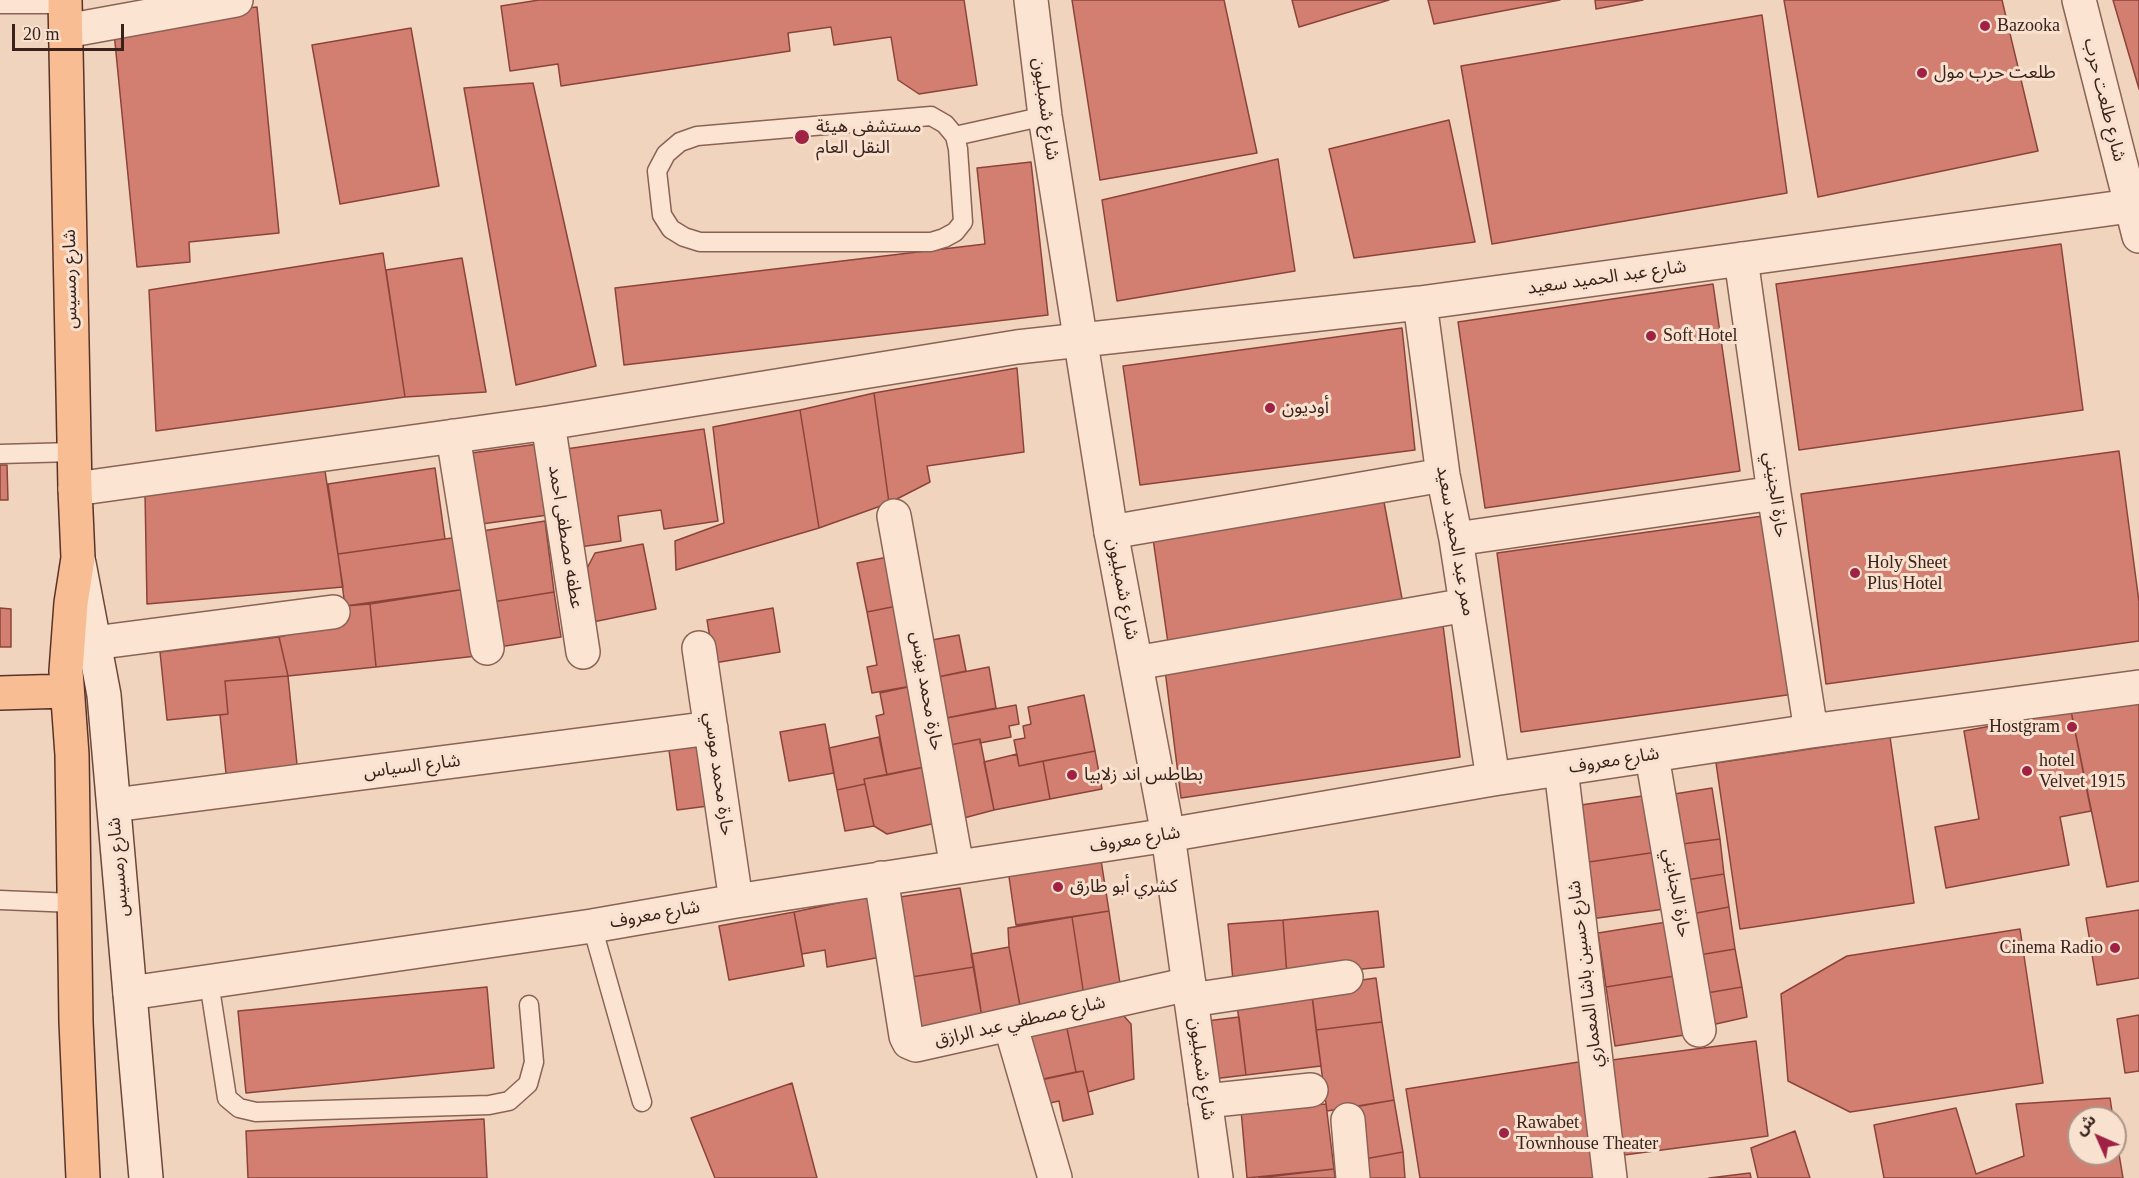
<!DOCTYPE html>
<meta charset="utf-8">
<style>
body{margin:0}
#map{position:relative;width:2139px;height:1178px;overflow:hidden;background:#f1d4be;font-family:"Times New Roman","Noto Sans Arabic",serif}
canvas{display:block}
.north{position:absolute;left:2067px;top:1106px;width:60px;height:60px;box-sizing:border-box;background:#f8e1cf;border:2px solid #ac9587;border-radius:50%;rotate:315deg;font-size:16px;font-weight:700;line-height:24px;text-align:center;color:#39221b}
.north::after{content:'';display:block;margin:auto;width:21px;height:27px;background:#9f2144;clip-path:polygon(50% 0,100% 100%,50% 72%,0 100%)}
.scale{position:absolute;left:12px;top:24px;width:112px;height:27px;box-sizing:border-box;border:3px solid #39221b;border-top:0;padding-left:8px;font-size:18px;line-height:21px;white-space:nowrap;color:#39221b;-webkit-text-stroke:4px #f8e1cf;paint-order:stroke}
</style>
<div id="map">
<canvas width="2139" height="1178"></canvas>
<div class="north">ش</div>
<div class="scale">20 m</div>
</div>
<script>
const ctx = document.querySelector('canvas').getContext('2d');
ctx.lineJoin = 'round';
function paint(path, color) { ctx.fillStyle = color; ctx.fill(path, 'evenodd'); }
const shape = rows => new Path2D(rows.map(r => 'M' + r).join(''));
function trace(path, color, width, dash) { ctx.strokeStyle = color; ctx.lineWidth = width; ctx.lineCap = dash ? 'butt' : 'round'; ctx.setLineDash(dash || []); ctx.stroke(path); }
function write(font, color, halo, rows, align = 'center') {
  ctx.font = font + ' "Times New Roman","Noto Sans Arabic",serif'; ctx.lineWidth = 6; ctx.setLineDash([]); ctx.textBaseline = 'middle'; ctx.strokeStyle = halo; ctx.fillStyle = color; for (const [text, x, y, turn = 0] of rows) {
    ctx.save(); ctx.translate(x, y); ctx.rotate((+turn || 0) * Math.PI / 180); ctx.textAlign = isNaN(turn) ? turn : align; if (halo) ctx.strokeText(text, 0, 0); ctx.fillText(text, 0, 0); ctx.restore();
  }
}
const building = shape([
 [539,0,964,0,977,85,919,94,898,80,891,37,834,45,831,27,788,33,790,51,561,86,558,64,510,71,501,6,539,0],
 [1072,0,1224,0,1257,153,1100,180,1072,0],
 [1292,0,1389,0,1299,27,1292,0],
 [1428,0,1560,0,1434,24,1428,0],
 [1595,0,1643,0,1596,9,1595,0],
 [1784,0,2002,0,2038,151,1818,197,1784,0],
 [2113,0,2139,0,2139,89,2113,0],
 [257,7,279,233,189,242,190,262,137,267,113,22,257,7],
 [1762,15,1787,193,1492,244,1461,66,1762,15],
 [411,28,439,186,340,204,312,45,411,28],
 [533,83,596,366,516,385,464,88,533,83],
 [1449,120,1475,242,1354,258,1329,149,1449,120],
 [1278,159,1295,271,1117,301,1102,200,1278,159],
 [1031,162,1048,315,624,365,615,288,985,244,977,168,1031,162],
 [2061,244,2083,410,1799,450,1776,284,2061,244],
 [383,253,405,397,156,431,149,290,383,253],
 [462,258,486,392,405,397,386,270,462,258],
 [1713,284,1740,471,1485,508,1458,322,1713,284],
 [1402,328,1415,450,1140,485,1123,366,1402,328],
 [1017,368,1024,452,927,466,930,482,889,503,874,393,1017,368],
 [874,393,889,503,819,528,800,410,874,393],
 [800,410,819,528,676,570,675,541,724,523,713,427,800,410],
 [704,429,718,521,664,529,661,510,618,516,621,541,573,548,559,450,704,429],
 [538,444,548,515,474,525,464,454,538,444],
 [2119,451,2139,602,2139,641,1826,684,1801,494,2119,451],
 [0,465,7,465,8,500,0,500,0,465],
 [435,468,445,539,338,554,328,484,435,468],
 [325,471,343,587,147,604,145,493,325,471],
 [1384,502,1403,604,1168,643,1152,532,1384,502],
 [1770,515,1794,694,1521,732,1497,553,1770,515],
 [545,521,554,592,486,603,476,532,545,521],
 [459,537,466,589,345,606,338,554,459,537],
 [643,544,656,609,593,622,583,576,595,553,643,544],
 [893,556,902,605,867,612,857,563,893,556],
 [466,589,477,656,376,667,370,604,466,589],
 [554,592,561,637,493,648,486,603,554,592],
 [370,604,376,667,288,676,279,637,347,620,345,606,370,604],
 [902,605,917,685,872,693,867,667,877,665,867,612,902,605],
 [0,608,11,609,11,647,0,647,0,608],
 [773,608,780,652,714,663,707,620,773,608],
 [1443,625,1460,757,1181,798,1165,670,1443,625],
 [959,635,966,671,928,679,921,642,959,635],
 [279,637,288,676,225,681,228,714,167,720,160,652,279,637],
 [989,667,996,708,936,720,928,679,989,667],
 [288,676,298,774,227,783,220,715,228,714,225,681,288,676],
 [917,685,934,765,887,775,876,716,884,714,880,693,917,685],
 [1084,695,1095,751,1019,766,1014,740,1025,738,1023,726,1031,724,1028,707,1084,695],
 [2139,697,2139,881,2107,887,2071,711,2139,697],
 [1016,705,1019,724,1009,726,1011,737,980,743,980,739,940,747,936,720,1016,705],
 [2071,711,2091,811,2060,817,2069,865,1946,888,1935,827,1979,819,1964,731,2071,711],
 [825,724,834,773,789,781,780,732,825,724],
 [879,737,887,775,864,779,865,784,837,790,829,748,879,737],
 [1890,737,1914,903,1740,929,1716,763,1890,737],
 [980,739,994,810,960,819,940,747,980,739],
 [708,744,716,805,677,810,669,750,708,744],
 [1095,751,1102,789,1050,799,1043,761,1095,751],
 [1017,754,1019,766,1043,761,1050,799,994,810,984,762,1017,754],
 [934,765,945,821,887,834,874,826,864,779,934,765],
 [865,784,874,826,845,831,837,790,865,784],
 [1712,788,1720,839,1675,845,1668,795,1712,788],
 [1649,795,1657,852,1582,863,1574,806,1649,795],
 [1720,839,1724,874,1680,881,1675,845,1720,839],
 [1657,852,1665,909,1590,919,1582,863,1657,852],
 [1101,860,1109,911,1016,925,1007,863,1101,860],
 [1724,874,1729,907,1686,915,1680,881,1724,874],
 [960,888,974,967,905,978,893,898,960,888],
 [871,896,881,957,827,967,825,950,802,954,794,912,871,896],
 [1729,907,1735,949,1693,956,1686,915,1729,907],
 [2139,910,2139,978,2097,985,2086,918,2139,910],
 [1109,911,1121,990,1084,996,1072,917,1109,911],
 [1378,911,1384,967,1287,976,1283,920,1378,911],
 [794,912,804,966,729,980,719,926,794,912],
 [1072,917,1084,996,1020,1006,1009,947,1008,928,1072,917],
 [1283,920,1287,976,1233,981,1228,924,1283,920],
 [1673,921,1681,975,1606,987,1598,933,1673,921],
 [2020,929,2043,1083,1850,1112,1788,1081,1781,994,1847,956,2020,929],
 [1009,947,1022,1016,983,1023,971,954,1009,947],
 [1735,949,1742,987,1701,994,1693,956,1735,949],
 [974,967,983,1023,918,1036,905,978,974,967],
 [1681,975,1691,1034,1615,1046,1606,987,1681,975],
 [1376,978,1382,1022,1316,1030,1311,987,1376,978],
 [487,987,494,1068,246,1093,238,1011,487,987],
 [1311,987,1321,1066,1246,1075,1236,997,1311,987],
 [1742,987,1747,1017,1707,1026,1701,994,1742,987],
 [1115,1006,1131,1024,1134,1079,1088,1092,1083,1071,1076,1072,1065,1019,1115,1006],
 [2139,1015,2139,1071,2125,1073,2117,1019,2139,1015],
 [1239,1017,1246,1075,1204,1080,1198,1022,1239,1017],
 [1065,1019,1076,1072,1029,1082,1018,1029,1065,1019],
 [1382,1022,1394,1100,1327,1111,1316,1030,1382,1022],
 [1756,1041,1768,1136,1624,1155,1612,1060,1756,1041],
 [1585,1061,1603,1178,1420,1178,1406,1089,1585,1061],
 [1083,1071,1093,1114,1063,1121,1059,1101,1041,1105,1036,1081,1083,1071],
 [792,1083,817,1178,715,1178,691,1118,792,1083],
 [2110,1098,2113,1118,2079,1118,2079,1154,2115,1154,2115,1130,2123,1178,1884,1178,1874,1125,1956,1108,1976,1174,2024,1156,2016,1104,2110,1098],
 [1394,1100,1403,1152,1359,1160,1349,1108,1394,1100],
 [1326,1104,1334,1169,1247,1178,1241,1110,1326,1104],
 [484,1119,487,1178,248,1178,246,1131,484,1119],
 [1795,1131,1810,1178,1758,1178,1751,1148,1795,1131],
 [1403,1152,1405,1178,1360,1178,1359,1160,1403,1152],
 [1334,1169,1335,1178,1259,1178,1334,1169],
 [1750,1173,1751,1178,1709,1178,1750,1173]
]);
paint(building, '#d27f71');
trace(building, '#8c443a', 1.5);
const service = shape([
 [0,4,65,4],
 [931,116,945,124,955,136,958,149,963,222,955,232,944,238,931,242,700,242,684,237,671,229,662,215,657,171,666,154,680,142,697,136,931,116],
 [955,136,1045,116],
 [0,454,74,452],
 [0,900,74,903],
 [592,926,642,1102],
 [209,982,227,1098,239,1108,256,1112,489,1105,509,1101,528,1084,534,1062,529,1005]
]);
const minor = shape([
 [1741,259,1774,493,1811,731],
 [1420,303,1443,475,1456,539,1493,779],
 [548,423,583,652],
 [453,436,487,648],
 [75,489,548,423,1017,347,1420,303,2130,206],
 [894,516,957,867],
 [1111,532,1443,475],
 [1456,539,1774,493],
 [94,643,333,612],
 [699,648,736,901],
 [1136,663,1466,605],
 [1652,756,1699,1030],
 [1561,769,1610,1178],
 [114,805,711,728],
 [881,878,906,1036,909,1042,916,1045,1189,984],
 [130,993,592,926,736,901,1168,835,1493,779,1811,731,2139,687],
 [1191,1000,1346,977],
 [1010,1024,1055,1178],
 [1205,1101,1311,1090],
 [1348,1120,1353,1178]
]);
const tertiary = shape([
 [1031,0,1045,116,1111,532,1168,835,1216,1178],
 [2079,0,2139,236],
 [66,31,236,0]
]);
const secondary = shape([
 [79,563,104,695,146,1178]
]);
const primary = shape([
 [65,0,75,489,78,558,71,603,66,671,72,755,76,1022,83,1178],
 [0,693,67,691]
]);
trace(service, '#8b6356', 21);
trace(minor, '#8b6356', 36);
trace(tertiary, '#8b6356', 36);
trace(secondary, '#6d4539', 36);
trace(primary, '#58332a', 36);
trace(service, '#fbe4d2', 18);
trace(minor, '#fbe4d2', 33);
trace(tertiary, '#fbe4d2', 33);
trace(secondary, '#fbe4d2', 33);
trace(primary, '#f8bd93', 33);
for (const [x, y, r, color] of [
 [1985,26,6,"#9f2144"],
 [1922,73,6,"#9f2144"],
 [802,137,8,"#9f2144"],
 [1651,336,6,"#9f2144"],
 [1270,408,6,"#9f2144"],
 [1855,573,6,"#9f2144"],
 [2072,727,6,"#9f2144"],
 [2027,771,6,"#9f2144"],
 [1072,775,6,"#9f2144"],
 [1058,887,6,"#9f2144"],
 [2115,948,6,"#9f2144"],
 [1504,1133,6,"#9f2144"]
]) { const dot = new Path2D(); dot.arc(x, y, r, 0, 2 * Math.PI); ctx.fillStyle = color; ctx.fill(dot); trace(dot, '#f8e1cf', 2); }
write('18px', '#39221b', '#f8e1cf', [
 ["Bazooka",1997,26],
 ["طلعت حرب مول",1934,73],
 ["مستشفى هيئة",816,127],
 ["النقل العام",816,148],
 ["Soft Hotel",1663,336],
 ["أوديون",1282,408],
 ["Holy Sheet",1867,563],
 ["Plus Hotel",1867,584],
 ["Hostgram",2060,727,"right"],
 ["hotel",2039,761],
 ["Velvet 1915",2039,782],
 ["بطاطس اند زلابيا",1084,775],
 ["كشري أبو طارق",1070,887],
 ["Cinema Radio",2103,948,"right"],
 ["Rawabet",1516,1123],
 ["Townhouse Theater",1516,1144]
], 'left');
write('18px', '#39221b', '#f8e1cf', [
 ["شارع طلعت حرب",2104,100,76],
 ["شارع شمبليون",1045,109,82],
 ["شارع عبد الحميد سعيد",1607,278,-8],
 ["شارع رمسيس",71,279,-91],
 ["حارة الجنيني",1775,495,82],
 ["عطفه مصطفى احمد",565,537,81],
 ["ممر عبد الحميد سعيد",1455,541,80],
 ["شارع شمبليون",1122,589,79],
 ["حارة محمد يونس",926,691,80],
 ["شارع معروف",1614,761,-9],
 ["شارع السياس",412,767,-7],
 ["حارة محمد موسي",718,774,82],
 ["شارع معروف",1135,840,-9],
 ["شارع رمسيس",119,867,-95],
 ["حارة الجنايني",1676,893,80],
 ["شارع معروف",655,915,-10],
 ["شارع حسين باشا المعماري",1586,974,-97],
 ["شارع مصطفي عبد الرازق",1020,1022,-13],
 ["شارع شمبليون",1201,1069,82]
]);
</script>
